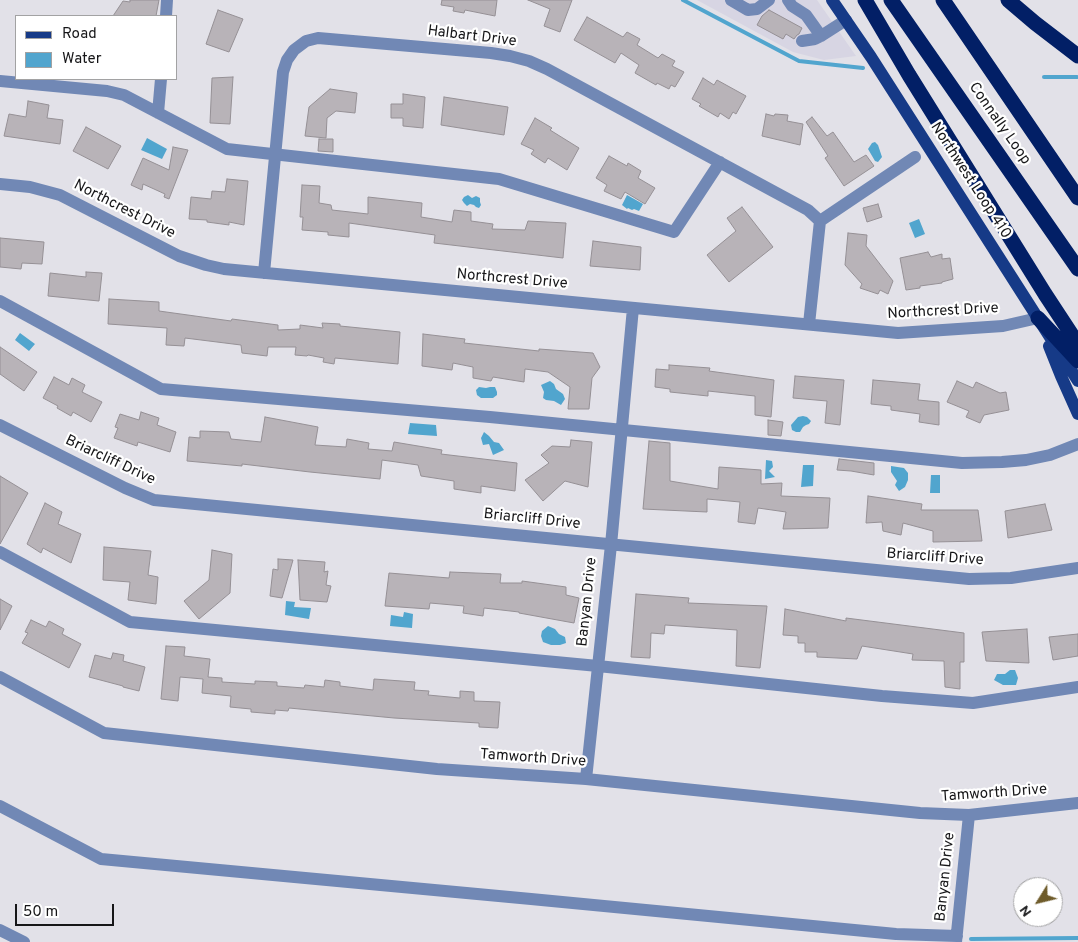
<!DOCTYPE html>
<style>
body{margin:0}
#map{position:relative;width:1078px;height:942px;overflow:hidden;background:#e2e1e8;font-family:Overpass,sans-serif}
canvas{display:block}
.legend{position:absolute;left:15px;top:15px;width:162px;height:65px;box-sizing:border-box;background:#fff;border:1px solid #a2a2a3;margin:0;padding:6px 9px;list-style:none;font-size:15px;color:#161618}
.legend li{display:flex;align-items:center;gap:10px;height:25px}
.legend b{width:25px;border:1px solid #a2a2a3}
.north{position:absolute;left:1013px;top:877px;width:50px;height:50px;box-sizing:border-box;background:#fff;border:1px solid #a2a2a3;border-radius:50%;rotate:234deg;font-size:14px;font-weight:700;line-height:20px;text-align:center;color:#161618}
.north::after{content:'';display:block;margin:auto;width:18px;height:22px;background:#6f5c2b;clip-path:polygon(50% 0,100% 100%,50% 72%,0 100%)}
.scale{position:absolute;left:15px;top:904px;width:99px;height:22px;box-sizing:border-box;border:2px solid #161618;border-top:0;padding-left:6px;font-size:15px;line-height:18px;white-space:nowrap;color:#161618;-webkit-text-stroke:4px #fff;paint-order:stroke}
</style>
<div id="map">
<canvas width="1078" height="942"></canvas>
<ul class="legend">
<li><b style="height:6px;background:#163a87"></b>Road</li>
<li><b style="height:14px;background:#51a5ce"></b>Water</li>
</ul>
<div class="north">N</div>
<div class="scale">50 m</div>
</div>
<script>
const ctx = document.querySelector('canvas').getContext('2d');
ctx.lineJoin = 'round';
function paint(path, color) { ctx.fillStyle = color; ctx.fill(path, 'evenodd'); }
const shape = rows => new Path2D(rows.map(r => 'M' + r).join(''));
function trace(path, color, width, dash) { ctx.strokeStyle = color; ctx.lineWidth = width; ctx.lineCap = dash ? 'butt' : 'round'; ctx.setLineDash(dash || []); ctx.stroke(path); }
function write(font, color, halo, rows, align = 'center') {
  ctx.font = font + ' Overpass,sans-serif'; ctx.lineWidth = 4.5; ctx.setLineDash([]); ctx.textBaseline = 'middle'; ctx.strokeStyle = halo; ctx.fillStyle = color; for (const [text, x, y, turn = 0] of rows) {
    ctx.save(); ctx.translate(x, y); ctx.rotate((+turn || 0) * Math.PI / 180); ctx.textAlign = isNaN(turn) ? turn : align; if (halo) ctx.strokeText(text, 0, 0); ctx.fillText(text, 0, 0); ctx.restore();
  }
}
paint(shape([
 [697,0,817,0,856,56,824,60,793,52]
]), '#d7d5e3');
paint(shape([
 [147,138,167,149,162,159,141,150],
 [875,142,878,145,882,157,878,162,875,161,868,149,872,143],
 [468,195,472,198,476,196,480,198,480,202,481,205,479,208,476,207,474,205,470,204,467,206,464,203,462,200,464,197],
 [627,195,643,204,639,211,634,209,632,210,628,208,627,209,622,205],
 [919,219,925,234,915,238,909,223],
 [20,333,35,344,29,351,15,340],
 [550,381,554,384,556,389,563,394,565,399,561,405,554,401,546,400,543,398,544,392,541,385],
 [479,387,486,388,490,387,495,387,497,392,497,395,493,398,481,398,477,395,476,390],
 [803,416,807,417,811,421,809,424,806,425,803,427,800,432,796,432,792,430,791,425,798,417],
 [410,423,436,425,437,436,408,434],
 [484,432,489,436,494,442,499,443,504,450,493,455,489,444,483,445,481,438],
 [766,460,772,461,773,467,769,471,775,477,765,479],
 [803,465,814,465,813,486,801,487],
 [891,466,904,468,908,473,908,480,905,487,899,491,895,485,897,481,891,472],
 [931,475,940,475,940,493,930,493],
 [286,601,295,602,294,607,311,608,309,619,285,615],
 [404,612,413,614,412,628,390,626,391,615,403,617],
 [548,626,555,629,559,634,565,637,566,643,560,645,551,645,543,642,541,636,542,631],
 [1010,670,1015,670,1018,678,1016,685,1003,685,994,680,997,674,1005,674]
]), '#51a5ce');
trace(shape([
 [683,0,799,61,863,68],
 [1044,77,1077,77],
 [971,939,1078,938]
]), '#51a5ce', 4);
const building = shape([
 [130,0,159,0,156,16,113,16,123,1,130,2,130,0],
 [442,0,497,0,495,16,465,10,464,13,453,11,454,7,441,5,442,0],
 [528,0,572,0,560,32,544,26,550,9,528,0],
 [218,10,243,19,229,52,206,44,218,10],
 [769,10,802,28,799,34,797,35,794,39,786,34,783,39,757,25,762,16,769,10],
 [587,17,623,37,627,32,640,39,637,45,658,58,662,54,675,61,672,66,684,72,675,87,671,85,669,89,657,83,656,85,635,73,639,65,621,53,615,63,574,40,587,17],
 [233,77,230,124,210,123,212,78,233,77],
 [703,78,714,85,717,80,746,96,736,114,733,112,729,119,720,113,718,117,699,106,701,104,692,99,703,78],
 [330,89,357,93,355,113,336,111,327,118,326,138,305,136,309,107,330,89],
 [403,94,425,97,423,128,403,126,403,118,391,118,391,104,403,104,403,94],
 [444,97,508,107,504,135,441,125,444,97],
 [28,101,49,105,47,118,63,120,60,144,4,136,9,114,26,117,28,101],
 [766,114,774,116,775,114,788,115,787,121,803,124,800,145,762,136,766,114],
 [812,117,827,136,833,132,854,162,866,155,874,166,844,186,825,158,828,156,806,122,812,117],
 [535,118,552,128,550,130,579,148,567,170,548,158,545,163,531,154,534,150,521,144,535,118],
 [86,127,121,146,108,169,73,151,86,127],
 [319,139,333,139,333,152,318,151,319,139],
 [173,147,188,150,169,199,164,197,165,194,143,184,142,190,131,185,143,158,169,170,173,147],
 [609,156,627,166,628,163,641,171,638,178,655,188,645,204,625,192,621,199,604,191,607,185,596,178,609,156],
 [227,179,248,181,244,225,229,222,229,225,207,222,207,220,189,219,191,197,211,199,212,191,225,192,227,179],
 [302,185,320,186,319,203,331,205,332,210,368,214,368,197,422,203,421,217,452,222,454,210,471,212,471,221,493,224,492,229,525,230,528,221,566,223,563,258,434,243,435,235,349,223,349,237,328,235,328,232,302,230,303,217,300,217,302,185],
 [878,204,882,217,867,222,863,208,878,204],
 [742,207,773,247,729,282,707,255,736,231,727,218,742,207],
 [848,233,867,235,866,246,893,281,888,294,880,290,878,294,860,288,862,284,845,265,848,233],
 [0,238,44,242,42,264,22,263,21,269,0,267,0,238],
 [593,241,641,247,640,270,590,266,593,241],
 [928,252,931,257,942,254,942,259,950,258,953,279,942,282,942,283,920,286,920,288,906,290,900,258,928,252],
 [86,272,102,273,99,301,48,296,50,273,86,277,86,272],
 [109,299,159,302,159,311,231,321,232,319,278,325,278,330,300,329,300,325,323,328,322,323,340,324,340,326,400,332,398,364,335,358,334,364,323,362,324,358,308,355,307,356,295,355,296,347,268,347,267,356,242,353,241,345,185,338,184,346,166,345,167,328,108,324,109,299],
 [423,334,465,339,464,343,539,351,539,349,593,353,600,367,592,378,589,409,568,409,570,387,548,372,525,369,524,382,493,377,491,381,473,378,473,367,453,363,452,370,422,366,423,334],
 [0,347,37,372,24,391,0,374,0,347],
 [669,365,710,368,709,371,774,380,771,417,755,415,755,396,708,391,708,396,670,392,670,389,655,387,656,369,669,370,669,365],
 [795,376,844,380,840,425,825,423,827,401,793,398,795,376],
 [54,377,69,385,72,378,85,385,82,392,102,402,91,422,73,412,71,416,57,408,58,406,43,398,54,377],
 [873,380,920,384,918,400,939,402,939,425,919,422,920,414,891,410,891,406,871,404,873,380],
 [957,381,973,388,976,382,1000,393,1006,392,1009,410,984,415,980,423,966,417,969,411,947,402,957,381],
 [141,412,159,418,157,425,176,432,170,452,138,442,137,446,114,438,118,428,115,427,120,414,139,420,141,412],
 [265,417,318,427,315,445,346,447,347,439,369,443,368,449,392,451,394,442,442,450,441,454,517,463,515,491,481,486,481,493,454,489,454,481,421,476,418,465,382,460,380,479,310,472,242,464,242,466,187,461,189,437,200,438,200,431,229,432,231,439,261,442,265,417],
 [768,420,783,422,781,436,768,435,768,420],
 [571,440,592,442,588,487,565,481,543,501,525,480,549,463,541,455,552,446,570,447,571,440],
 [649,441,670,443,670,481,718,489,719,467,761,470,761,484,782,483,781,496,830,498,828,528,783,529,786,512,758,508,755,524,738,522,740,502,707,499,707,512,643,509,649,441],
 [839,459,874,463,874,475,851,471,837,470,839,459],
 [0,476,28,493,0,544,0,476],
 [868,496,922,504,921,510,978,510,982,541,933,542,933,531,903,523,901,535,883,531,882,522,866,523,868,496],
 [45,503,62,512,58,524,81,534,71,563,43,548,41,553,27,544,45,503],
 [1045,504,1052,530,1008,538,1005,511,1045,504],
 [104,547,151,551,148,575,158,577,156,604,128,600,130,582,103,580,104,547],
 [212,550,232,554,230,593,199,619,184,601,209,580,212,550],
 [278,559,293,560,282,598,270,596,273,569,278,570,278,559],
 [298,560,325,562,324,572,328,571,326,585,331,586,327,602,300,600,298,560],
 [450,572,501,574,500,583,522,583,522,581,566,587,566,595,579,598,574,623,519,613,519,612,484,608,483,616,463,613,464,606,430,603,429,609,385,606,389,573,449,578,450,572],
 [636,594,689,598,688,603,767,606,760,668,736,666,737,630,665,625,664,634,651,633,650,658,631,657,636,594],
 [0,599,12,606,0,630,0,599],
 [785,609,846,621,846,618,964,633,964,662,960,662,960,689,945,687,944,661,912,660,913,654,862,646,857,659,817,657,817,652,805,652,805,643,798,643,798,636,783,635,785,609],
 [31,620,46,627,49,621,64,629,62,634,81,644,69,668,22,643,28,633,25,632,31,620],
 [1027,629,1029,663,986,661,982,632,1027,629],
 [1078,634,1078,656,1053,660,1049,637,1078,634],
 [166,646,185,647,184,656,210,659,208,677,222,678,222,682,255,684,255,681,277,682,277,686,304,688,305,685,324,687,325,680,340,682,340,686,373,690,374,679,415,682,414,690,429,691,428,695,460,698,460,691,474,692,474,701,500,702,498,728,479,727,479,723,394,718,289,708,288,711,275,710,275,714,251,712,251,709,230,707,231,696,202,693,203,679,180,677,178,701,161,699,166,646],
 [113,653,124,655,123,661,145,667,139,691,123,687,123,686,89,677,95,655,111,659,113,653]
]);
paint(building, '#b8b3b8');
trace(building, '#959095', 1);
trace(shape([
 [731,0,748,10,757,9,769,0],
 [788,0,792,6,806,15,821,36],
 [166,16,167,0],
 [802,41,815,39,821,36,846,20],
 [0,81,107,91,124,95,227,149,499,179,674,232,720,162],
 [158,113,161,79],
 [0,184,30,187,60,195,179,256,206,265,224,269,898,333,1003,326,1038,318],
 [820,221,915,157],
 [264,273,283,72,287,60,294,50,306,41,318,38,491,53,510,56,529,61,547,69,808,210,820,221,809,324],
 [0,301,161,389,490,417,962,463,1002,462,1026,460,1050,455,1078,444],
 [0,425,125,488,154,500,969,579,1011,578,1078,568],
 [0,552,130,622,598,666,882,696,973,703,1078,687],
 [0,677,104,733,437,769,586,779,920,813,969,815,1078,803],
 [586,779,611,545,633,308],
 [0,806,101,859,531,899,896,934,957,936],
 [0,930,24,942],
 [956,942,969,815]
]), '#7188b5', 12);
trace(shape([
 [832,0,871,57,1078,381],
 [1049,346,1061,376,1078,414]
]), '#163a87', 12);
trace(shape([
 [865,0,909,75,1045,294,1078,344],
 [891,0,1078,269],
 [943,0,1078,198],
 [1008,0,1035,23,1078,56],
 [1038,318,1078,361]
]), '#021f66', 15);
write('15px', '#161618', '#fff', [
 ["Halbart Drive",472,37,7],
 ["Connally Loop",999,124,55],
 ["Northwest Loop 410",970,181,57],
 ["Northcrest Drive",124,210,27],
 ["Northcrest Drive",512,280,5],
 ["Northcrest Drive",943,312,-3],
 ["Briarcliff Drive",110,461,25],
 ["Briarcliff Drive",532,520,6],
 ["Briarcliff Drive",935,558,4],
 ["Banyan Drive",588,602,-84],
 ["Tamworth Drive",533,759,4],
 ["Tamworth Drive",994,794,-4],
 ["Banyan Drive",946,877,-84]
]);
</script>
